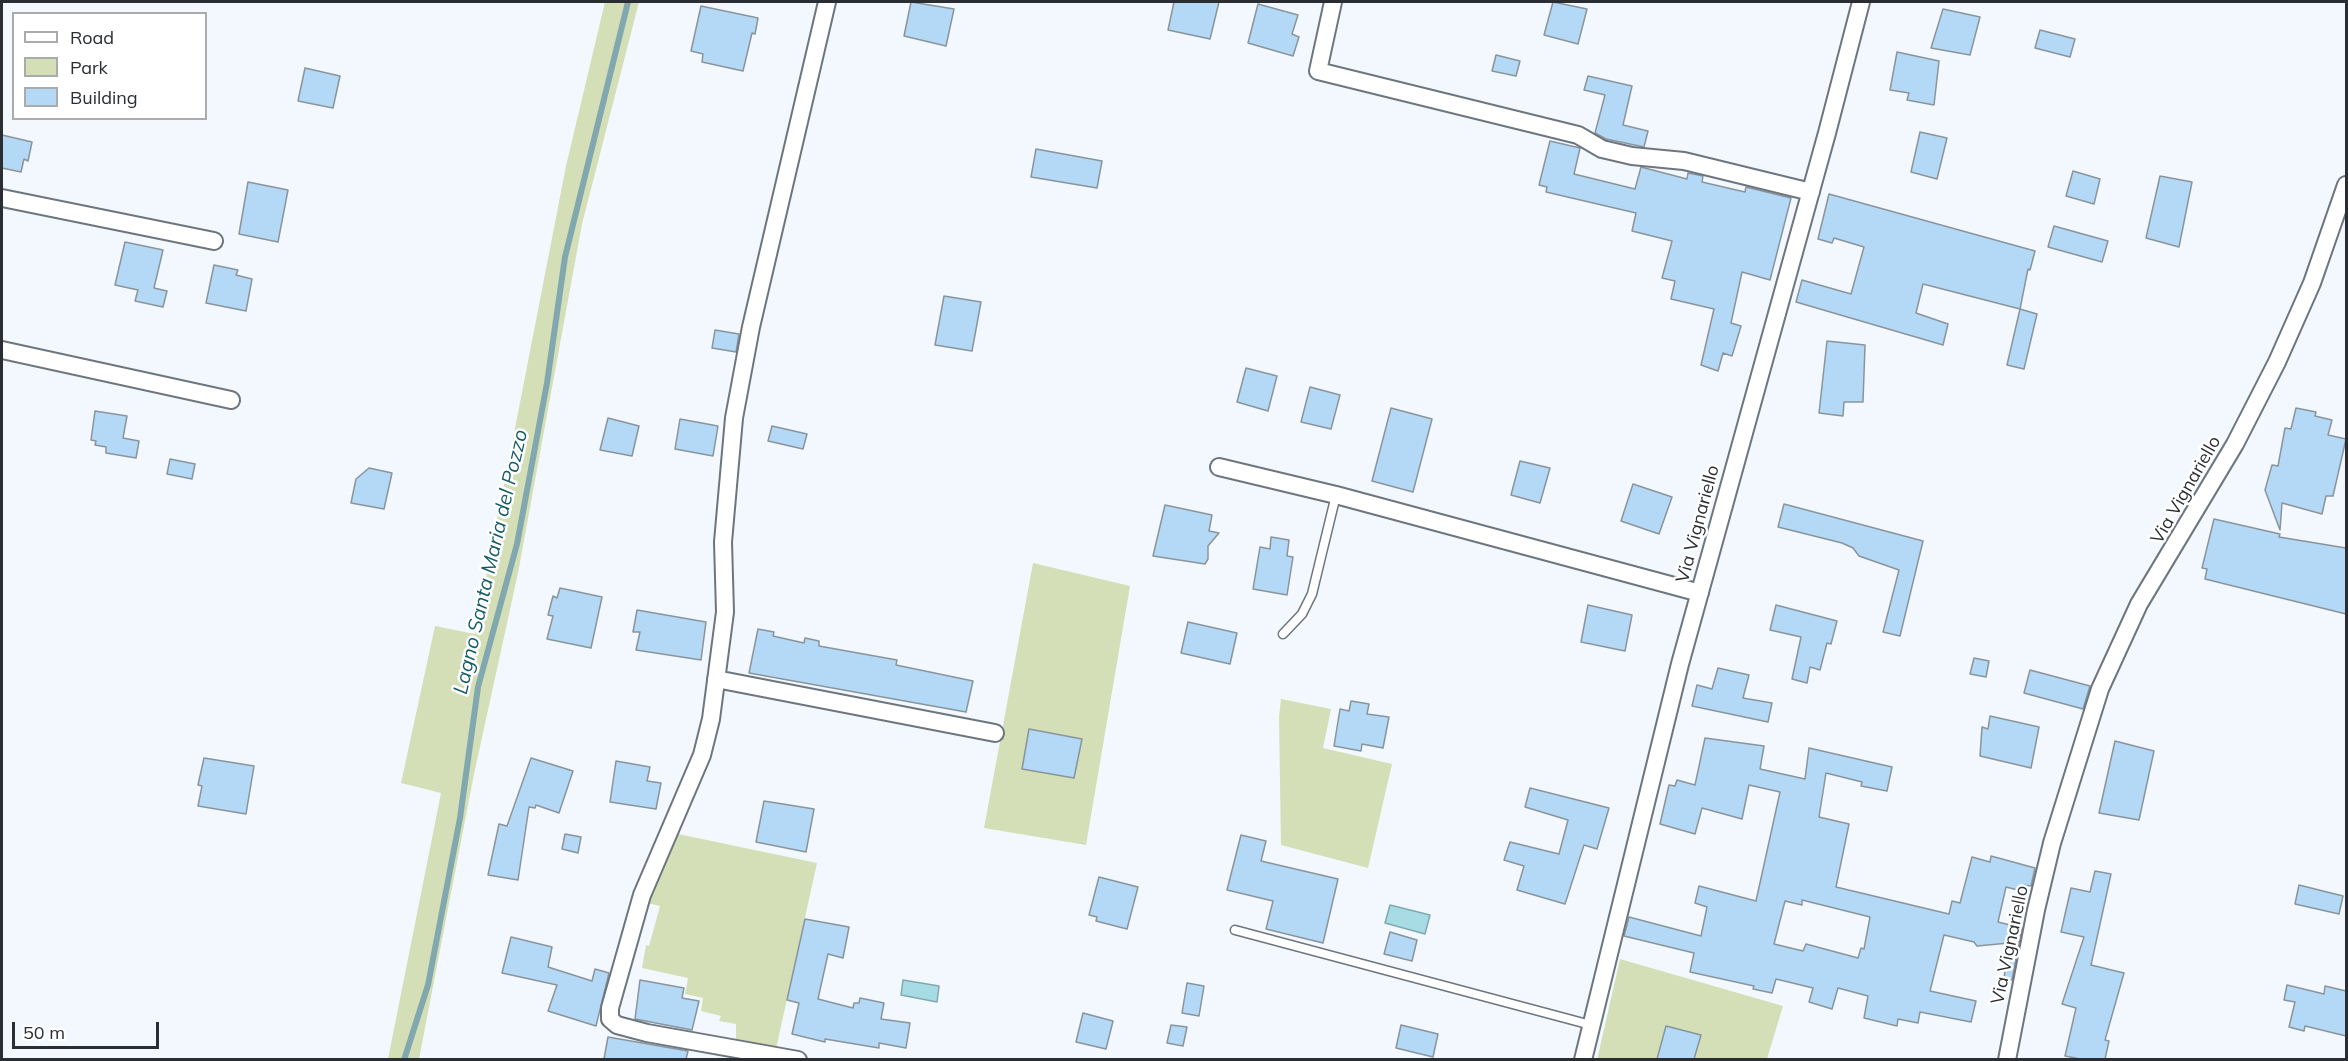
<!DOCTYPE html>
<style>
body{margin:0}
#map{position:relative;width:2348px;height:1061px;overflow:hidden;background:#f2f8fd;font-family:Mulish,sans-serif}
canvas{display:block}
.frame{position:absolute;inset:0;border:3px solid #2a2d31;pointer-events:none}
.legend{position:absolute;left:12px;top:12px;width:195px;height:108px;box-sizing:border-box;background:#fff;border:2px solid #aaabad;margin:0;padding:8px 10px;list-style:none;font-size:18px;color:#2a2d31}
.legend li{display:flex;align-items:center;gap:12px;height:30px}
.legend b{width:30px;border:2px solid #aaabad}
.scale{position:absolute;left:12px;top:1022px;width:147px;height:27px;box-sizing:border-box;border:3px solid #2a2d31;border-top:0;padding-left:8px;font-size:18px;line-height:21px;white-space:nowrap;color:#2a2d31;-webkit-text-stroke:4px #fff;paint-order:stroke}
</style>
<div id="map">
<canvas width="2348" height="1061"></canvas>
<div class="frame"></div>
<ul class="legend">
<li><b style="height:8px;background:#fff"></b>Road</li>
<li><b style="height:16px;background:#d4dfb7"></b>Park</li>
<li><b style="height:16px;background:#b4d9f6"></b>Building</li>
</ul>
<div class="scale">50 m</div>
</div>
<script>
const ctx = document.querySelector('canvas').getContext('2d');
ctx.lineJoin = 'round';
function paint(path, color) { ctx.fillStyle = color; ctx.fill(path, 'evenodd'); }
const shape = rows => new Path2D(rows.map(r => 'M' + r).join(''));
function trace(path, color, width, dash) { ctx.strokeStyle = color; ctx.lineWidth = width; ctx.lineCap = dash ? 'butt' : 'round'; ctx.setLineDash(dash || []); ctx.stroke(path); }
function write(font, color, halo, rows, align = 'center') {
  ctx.font = font + ' Mulish,sans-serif'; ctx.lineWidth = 5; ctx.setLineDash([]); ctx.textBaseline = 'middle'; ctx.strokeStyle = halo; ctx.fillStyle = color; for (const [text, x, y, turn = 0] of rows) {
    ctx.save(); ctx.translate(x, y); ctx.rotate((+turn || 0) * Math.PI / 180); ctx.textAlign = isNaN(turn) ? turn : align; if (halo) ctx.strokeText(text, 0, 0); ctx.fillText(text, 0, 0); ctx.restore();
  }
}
paint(shape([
 [605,2,639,2,582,224,518,573,474,774,419,1059,388,1059,441,793,401,783,435,626,475,634,566,166],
 [1033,563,1130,586,1086,845,984,828],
 [1281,699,1331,709,1323,748,1392,764,1368,868,1281,845,1279,717],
 [673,833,817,863,776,1049,736,1041,736,1024,719,1021,721,1016,701,1011,703,998,685,994,688,978,642,968,646,945,649,946,660,906,647,903],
 [1620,959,1783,1006,1767,1059,1597,1060]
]), '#d4dfb7');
const water = shape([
 [1390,905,1430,915,1425,934,1385,923,1390,905],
 [903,980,939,986,937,1002,901,995,903,980]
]);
paint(water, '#a7dce5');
trace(water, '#82a8af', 1.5);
trace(shape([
 [404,1060,428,985,460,818,478,687,517,544,547,383,565,257,628,2]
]), '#82a8af', 6);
const building = shape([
 [911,2,954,9,946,46,904,36,911,2],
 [1174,2,1219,2,1210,39,1168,30,1174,2],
 [1553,2,1587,9,1578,44,1544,35,1553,2],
 [1258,4,1298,15,1292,34,1299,37,1293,56,1248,43,1258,4],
 [701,6,758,18,755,34,752,33,743,71,702,62,703,54,691,51,701,6],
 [1943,9,1980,17,1970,55,1931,48,1943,9],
 [2040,30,2075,39,2070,57,2035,48,2040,30],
 [1897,52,1939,61,1934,105,1907,100,1909,93,1890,90,1897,52],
 [1496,55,1520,61,1516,76,1492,71,1496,55],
 [305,68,340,76,333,108,298,101,305,68],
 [1588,76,1632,86,1623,125,1648,131,1644,147,1606,139,1595,133,1605,95,1584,90,1588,76],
 [1920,132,1947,138,1937,179,1911,172,1920,132],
 [2,135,32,142,28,161,24,159,21,172,2,168,2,135],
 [1550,141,1580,148,1574,174,1635,189,1641,167,1687,179,1688,173,1703,176,1702,182,1745,192,1746,187,1791,198,1770,280,1742,272,1731,323,1741,326,1732,356,1723,353,1718,371,1701,365,1714,309,1671,299,1675,281,1662,278,1672,241,1632,231,1636,213,1546,192,1547,187,1539,185,1550,141],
 [1036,149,1102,161,1097,188,1031,177,1036,149],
 [2073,171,2100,179,2094,204,2066,196,2073,171],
 [2160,176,2192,182,2179,247,2146,238,2160,176],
 [248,182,288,190,278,242,239,234,248,182],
 [1829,194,2035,251,2030,270,2028,269,2020,309,1923,284,1916,313,1948,324,1943,345,1796,302,1802,280,1851,294,1864,247,1834,238,1832,243,1818,239,1829,194],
 [2054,226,2108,241,2102,262,2048,247,2054,226],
 [125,242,163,250,154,288,167,291,163,307,135,301,138,290,115,285,125,242],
 [214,265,238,270,236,275,252,279,246,311,206,303,214,265],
 [944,296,981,302,972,351,935,345,944,296],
 [2020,309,2037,314,2024,369,2007,365,2020,309],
 [715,330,739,334,736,352,712,348,715,330],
 [1827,341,1865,345,1863,402,1844,402,1843,416,1819,413,1827,341],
 [1246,368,1277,376,1268,411,1237,402,1246,368],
 [1310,387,1340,395,1331,429,1301,422,1310,387],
 [1391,408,1432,419,1413,492,1372,481,1391,408],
 [2296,408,2316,412,2315,416,2332,420,2328,435,2346,439,2333,496,2326,496,2322,514,2282,503,2280,530,2265,490,2272,465,2278,466,2285,428,2291,429,2296,408],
 [95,411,127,416,123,438,139,441,136,458,106,453,106,447,95,445,96,441,91,440,95,411],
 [608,418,639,426,632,456,600,450,608,418],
 [680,419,718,426,713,456,675,449,680,419],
 [772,426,807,434,803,449,768,441,772,426],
 [170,459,195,464,192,479,167,474,170,459],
 [1520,461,1550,468,1540,503,1511,495,1520,461],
 [369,468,392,473,384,509,351,503,356,479,369,468],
 [1633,484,1672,497,1659,534,1621,521,1633,484],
 [1784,504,1923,541,1900,636,1883,632,1899,570,1859,556,1853,548,1842,543,1778,527,1784,504],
 [1165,505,1212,515,1209,531,1219,533,1208,546,1208,559,1205,564,1153,556,1165,505],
 [2214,519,2280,534,2279,537,2346,548,2346,614,2205,579,2207,569,2202,568,2214,519],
 [1271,537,1289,540,1287,556,1293,557,1287,595,1253,589,1260,547,1270,549,1271,537],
 [560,588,602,597,591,648,547,639,553,616,548,615,553,596,557,598,560,588],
 [1588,605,1632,615,1625,651,1581,642,1588,605],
 [1776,605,1837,621,1831,644,1827,643,1820,670,1810,667,1807,683,1792,679,1801,637,1770,630,1776,605],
 [637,610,706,622,701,660,636,650,640,632,633,632,637,610],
 [1188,622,1237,633,1230,664,1181,653,1188,622],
 [758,629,774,632,773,636,804,643,805,638,819,641,819,646,897,660,896,665,973,681,966,712,749,673,758,629],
 [1974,658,1989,661,1986,677,1970,674,1974,658],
 [1718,668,1749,675,1743,698,1772,703,1768,722,1692,706,1697,685,1712,689,1718,668],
 [2030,670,2090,686,2083,709,2024,693,2030,670],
 [1351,701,1369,704,1367,714,1389,717,1383,748,1362,744,1361,751,1334,746,1340,709,1349,711,1351,701],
 [1990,716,2039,727,2031,768,1980,756,1982,727,1988,729,1990,716],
 [1029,729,1082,739,1074,778,1022,769,1029,729],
 [1705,738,1764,746,1760,769,1805,779,1809,748,1892,767,1887,791,1861,786,1862,782,1826,773,1819,817,1849,824,1836,887,1949,914,1952,901,1960,903,1972,857,1990,862,1991,856,2035,868,2031,886,2023,885,2022,891,2006,887,1998,922,2022,928,2012,980,2004,978,2009,943,1977,946,1974,942,1944,935,1930,991,1976,1001,1971,1022,1920,1012,1918,1023,1898,1019,1897,1026,1864,1018,1868,996,1838,988,1832,1009,1809,1002,1813,988,1776,979,1772,993,1753,989,1754,986,1690,972,1694,953,1624,936,1629,917,1701,936,1707,907,1695,903,1699,886,1756,901,1780,792,1749,785,1742,819,1702,808,1695,834,1660,824,1669,785,1675,786,1677,780,1695,785,1705,738],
 [1802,900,1870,917,1864,949,1861,948,1858,958,1806,944,1803,951,1774,944,1785,901,1802,905,1802,900],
 [2115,741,2154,751,2139,820,2099,813,2115,741],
 [204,758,254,766,246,814,198,806,202,786,198,785,204,758],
 [531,758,573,771,559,813,536,805,535,808,529,807,518,880,488,875,499,824,507,826,531,758],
 [616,761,650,767,647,781,661,783,656,809,610,802,616,761],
 [1530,788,1609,808,1597,849,1584,845,1565,904,1517,890,1524,866,1504,860,1510,842,1559,854,1568,820,1525,807,1530,788],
 [764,801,814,809,806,852,756,842,764,801],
 [565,834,581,837,578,853,562,849,565,834],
 [1241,835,1266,841,1261,861,1338,879,1323,943,1266,929,1273,901,1227,890,1241,835],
 [2095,871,2111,874,2091,965,2124,973,2105,1040,2109,1041,2105,1059,2080,1059,2065,1056,2076,1008,2062,1004,2084,937,2061,932,2071,888,2090,892,2095,871],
 [1099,877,1138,887,1127,929,1096,921,1097,917,1089,915,1099,877],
 [2299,885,2343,896,2339,914,2295,904,2299,885],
 [805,919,849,927,843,958,828,954,818,999,853,1008,854,1003,859,1003,860,998,884,1003,881,1019,910,1023,906,1048,879,1043,879,1048,825,1039,825,1042,792,1034,799,1003,787,1000,805,919],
 [1390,932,1417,940,1412,961,1384,954,1390,932],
 [511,937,552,947,548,967,592,981,595,969,609,973,596,1026,548,1011,557,985,502,973,511,937],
 [640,980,684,988,682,998,699,1001,692,1030,635,1019,640,980],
 [1187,983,1204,986,1199,1016,1182,1013,1187,983],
 [2287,985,2324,994,2325,986,2346,991,2346,1036,2305,1026,2304,1031,2289,1027,2295,1002,2284,1000,2287,985],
 [1083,1013,1113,1021,1106,1049,1076,1042,1083,1013],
 [1171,1025,1187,1027,1183,1046,1167,1043,1171,1025],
 [1401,1025,1438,1034,1433,1057,1396,1048,1401,1025],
 [1666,1026,1701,1035,1694,1059,1657,1059,1666,1026],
 [608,1037,688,1051,686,1059,604,1059,608,1037]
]);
paint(building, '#b4d9f6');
trace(building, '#8a949b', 1.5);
const lane = shape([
 [1283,634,1302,614,1312,594,1336,495],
 [1235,930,1591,1025]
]);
const street = shape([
 [1333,2,1318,71,1578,135,1602,149,1632,156,1684,161,1811,192],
 [2,198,214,241],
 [2,350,231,400],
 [1219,467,1336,495,1700,593],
 [716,679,995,733],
 [798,1060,647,1033,617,1025,610,1019,610,1008,642,895,702,755,711,719,725,612,723,542,734,418,751,327,827,2],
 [1583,1060,1680,664,1827,133,1861,2],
 [2007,1060,2036,910,2052,843,2100,689,2139,604,2235,444,2277,362,2312,283,2346,185]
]);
trace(lane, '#6d767e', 11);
trace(street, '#6d767e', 20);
trace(lane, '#fff', 8);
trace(street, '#fff', 16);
write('18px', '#2a2d31', '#fff', [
 ["Via Vignariello",2186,490,-60],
 ["Via Vignariello",1698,524,-75],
 ["Via Vignariello",2010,945,-78]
]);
write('italic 20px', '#135c66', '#fff', [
 ["Lagno Santa Maria del Pozzo",491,562,-77]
]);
</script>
